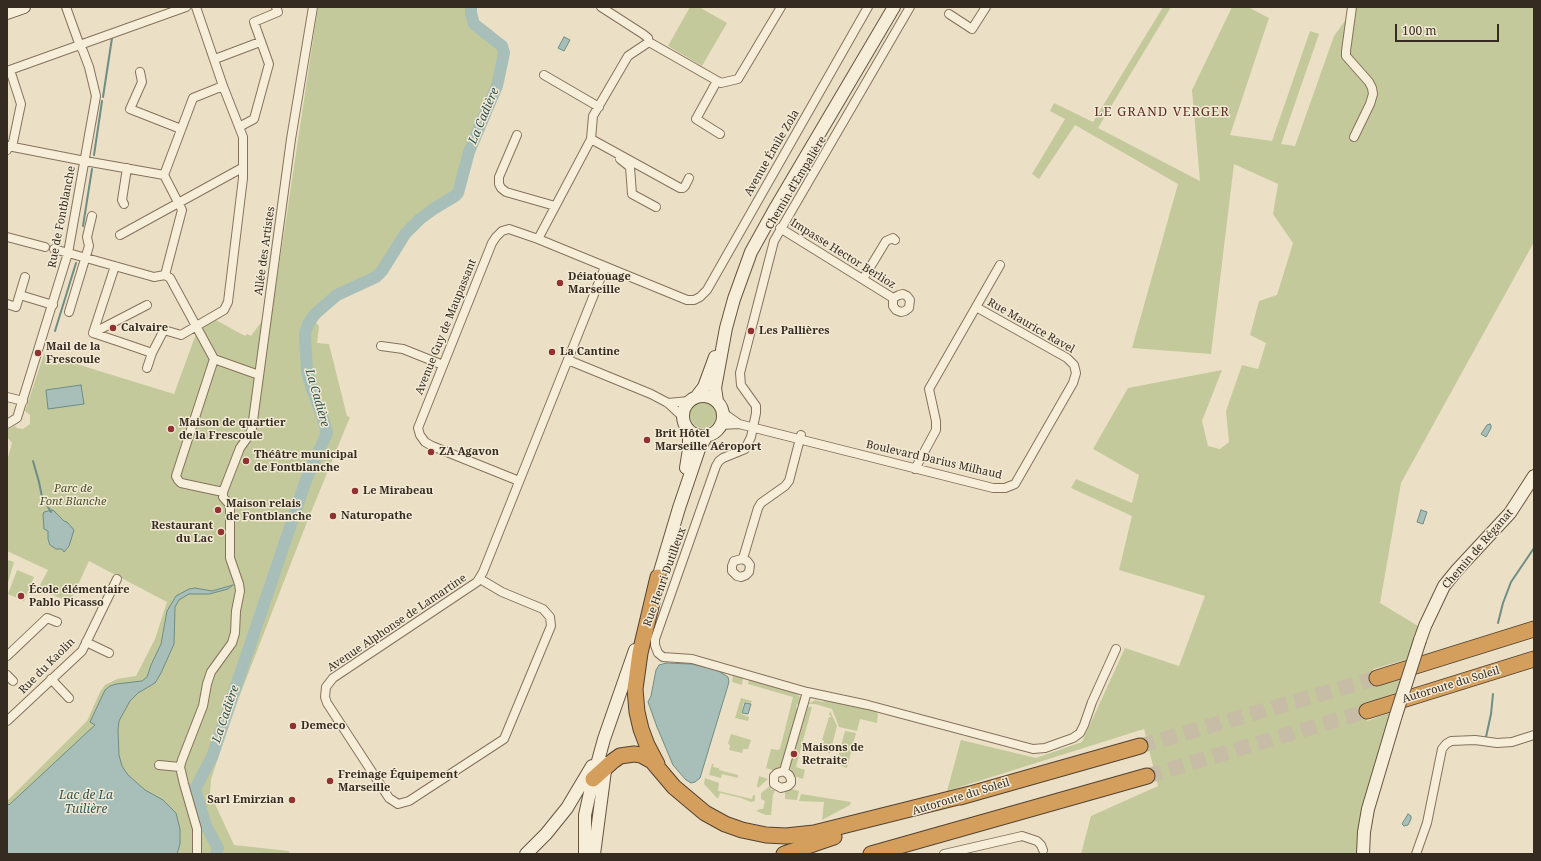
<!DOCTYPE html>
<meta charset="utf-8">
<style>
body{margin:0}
#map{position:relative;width:1541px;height:861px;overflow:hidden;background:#ebe0c6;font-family:"Noto Serif",serif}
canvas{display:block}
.frame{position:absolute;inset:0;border:8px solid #362b20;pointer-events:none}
.scale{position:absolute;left:1395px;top:24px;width:104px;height:18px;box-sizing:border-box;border:2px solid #362b20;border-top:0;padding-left:5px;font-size:12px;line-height:14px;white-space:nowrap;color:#362b20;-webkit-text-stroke:3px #f3ead5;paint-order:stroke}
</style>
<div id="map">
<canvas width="1541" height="861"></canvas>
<div class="frame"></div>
<div class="scale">100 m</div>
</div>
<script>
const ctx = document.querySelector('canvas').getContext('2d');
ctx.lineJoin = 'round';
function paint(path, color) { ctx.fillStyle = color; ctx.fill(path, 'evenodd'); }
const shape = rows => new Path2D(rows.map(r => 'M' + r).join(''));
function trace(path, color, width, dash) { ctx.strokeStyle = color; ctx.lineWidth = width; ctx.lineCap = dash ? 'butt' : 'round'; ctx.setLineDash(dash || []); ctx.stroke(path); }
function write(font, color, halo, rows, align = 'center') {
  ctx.font = font + ' "Noto Serif",serif'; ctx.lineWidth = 3; ctx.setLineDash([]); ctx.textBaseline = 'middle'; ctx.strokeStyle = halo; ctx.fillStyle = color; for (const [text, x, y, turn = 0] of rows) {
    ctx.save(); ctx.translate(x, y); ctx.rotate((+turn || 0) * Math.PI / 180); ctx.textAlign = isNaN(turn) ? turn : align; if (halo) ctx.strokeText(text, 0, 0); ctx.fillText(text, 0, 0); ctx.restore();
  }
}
paint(shape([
 [318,7,469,7,469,13,474,25,501,46,503,53,496,84,467,152,456,192,420,217,403,233,380,271,374,276,337,293,309,316,319,326,317,343,329,344,347,416,350,417,307,522,236,705,211,779,210,793,234,845,289,851,290,854,7,854,7,801,87,721,100,692,105,685,117,679,136,676,155,639,167,602,89,561,70,602,38,589,48,570,7,551,7,461,12,443,7,437,7,430,15,426,17,428,23,429,30,424,30,415,25,411,44,354,174,394,196,334,214,319,245,336,247,334,251,336,273,306],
 [690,7,699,7,727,23,702,66,668,46],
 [1163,7,1171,7,1098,128,1200,181,1192,90,1232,7,1248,7,1269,18,1230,135,1272,141,1310,31,1319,34,1281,144,1295,146,1334,36,1355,7,1534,7,1534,242,1401,483,1380,603,1418,626,1408,659,1373,669,1378,686,1402,678,1398,692,1363,705,1367,721,1392,712,1360,821,1357,845,1358,854,1081,854,1091,816,1158,786,1144,729,947,791,961,740,1036,758,1082,742,1125,648,1179,666,1205,596,1119,570,1132,516,1071,488,1076,479,1132,503,1139,475,1093,449,1128,388,1222,370,1202,421,1208,446,1220,449,1229,442,1226,411,1242,365,1258,369,1266,343,1250,335,1259,301,1277,295,1293,243,1273,214,1278,184,1234,164,1211,354,1132,348,1178,184,1075,125,1039,179,1032,174,1065,119,1050,111,1054,103,1093,122],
 '690 415a13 13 0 1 1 26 0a13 13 0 1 1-26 0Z',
 [8,560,14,562,7,586,7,563],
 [17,570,34,577,24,601,8,594],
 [733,675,743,678,742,685,732,682],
 [749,679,794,691,800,697,800,705,797,704,796,708,799,709,783,766,779,770,775,771,766,768,771,749,778,750,780,749,793,697,748,684],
 [741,698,752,701,751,703,744,702,741,714,749,717,748,721,735,718],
 [815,700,823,702,824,700,875,711,878,714,877,723,860,719,857,731,839,727,832,709,815,704,808,704],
 [808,707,812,707,796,767,805,770,803,779,794,776,790,767],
 [830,711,837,726,830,753,820,750,822,742,824,743,824,741,822,740,829,717,831,717,831,716,829,715],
 [845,731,856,733,847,768,836,764],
 [731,734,751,740,748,749,743,749,742,753,729,750,730,746,728,743],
 [712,764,714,764,713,767,719,768,719,770,738,775,738,778,722,774,721,778,709,775],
 [759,776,768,779,758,788,757,786],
 [705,778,719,783,718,791,752,799,753,795,755,795,755,801,751,802,741,798,720,793,718,799,704,784],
 [792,786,792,789,799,791,797,800,785,799,785,792],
 [769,787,772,790,775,790,773,795,771,815,766,815,756,811,760,809,763,809,765,801,761,799,761,793],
 [801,794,851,802,850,805,822,820,824,802,799,801]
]), '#c3c99a');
const water = shape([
 [564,37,570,40,564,51,558,48,564,37],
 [81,385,84,404,48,409,46,390,81,385],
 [1490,424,1491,425,1491,428,1486,437,1481,434,1487,425,1490,424],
 [52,510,54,511,64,521,67,522,74,530,69,546,64,552,62,549,56,549,50,545,48,539,48,531,44,529,43,515,44,512,52,510],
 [1421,510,1427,512,1423,524,1417,522,1421,510],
 [233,585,228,589,209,594,189,594,179,600,175,607,174,644,161,673,155,683,138,693,130,701,119,721,118,730,119,755,122,766,128,775,145,790,163,800,176,813,180,829,180,844,177,854,7,854,7,803,9,805,95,725,90,722,105,690,110,686,116,684,142,681,147,677,151,665,161,644,167,611,176,596,189,589,195,588,212,591,233,585],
 [666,663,692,664,717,670,728,677,729,682,700,778,695,782,691,783,686,780,673,765,657,727,648,702,651,696,656,670,659,665,666,663],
 [745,703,751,704,748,714,742,713,745,703],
 [1408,814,1411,816,1411,819,1408,825,1404,826,1402,824,1408,814]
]);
paint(water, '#a7bfb8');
trace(water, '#6e8d85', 1);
trace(shape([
 [103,97,112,38],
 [94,155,102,101],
 [83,226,92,169],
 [55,331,76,263],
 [33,461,39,482,42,497,51,512],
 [1498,623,1503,603,1511,582,1534,548],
 [1486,737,1491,714,1493,694]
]), '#6e8d85', 2);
trace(shape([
 [216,854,218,848,206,826,195,789,212,757,306,480,327,433,323,419,312,389,307,372,305,334,308,324,315,314,337,295,376,277,382,271,405,234,420,219,435,208,455,196,458,193,469,152,497,86,504,53,502,46,474,24,471,13,471,7]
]), '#a7bfb8', 12);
trace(shape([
 [1140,746,1377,678],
 [1147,776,1367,711]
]), '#c7bca5', 15, [15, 8]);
const street = shape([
 [601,7,643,34,648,38,649,42],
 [910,7,774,241,740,373,741,385,756,406,756,413,751,437,745,449,723,458,719,461,716,466,655,639,655,645,658,653,663,657,692,659,807,692,868,705,1033,749,1045,748,1073,738,1080,733,1084,725,1092,702,1116,649],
 [1352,7,1346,51,1346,56,1369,82,1372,88,1373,94,1370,104,1354,137],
 [949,14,972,29,986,7],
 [215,59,260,42],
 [10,70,21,104,12,147],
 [7,71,186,7],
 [140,72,142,82,130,109,181,129],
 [544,75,599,107],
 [717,81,696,119,720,134],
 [239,127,254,119,269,64,254,22,278,12,276,7],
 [517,135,499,177,499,184,501,188,506,192,555,206],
 [591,139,680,188,683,188,685,186,689,178],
 [7,150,8,146,85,161,164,175],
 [620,159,630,167,632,194,656,207],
 [124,204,122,200,127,168],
 [780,228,893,298,893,306,896,310,901,312,905,311,909,308,910,300,907,296,903,294,899,295,893,298],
 [120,235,242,168],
 [7,237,45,247],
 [538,239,591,139,593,116,628,56,649,42,721,83,738,79,781,7],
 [54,249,154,277,165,275,170,278,214,359,259,375],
 [115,266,93,333,120,342,152,353,164,330,181,335,224,310,228,302,243,178,243,137,223,86,196,7],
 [165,275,182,210,164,175,193,98,223,86],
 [863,279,886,241,893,238,895,240],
 [20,295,53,305],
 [7,304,16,307,25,277],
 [69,312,89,246,87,237,92,216],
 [93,333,147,305],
 [381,346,403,349,443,365],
 [214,359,176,476,178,480,181,483,223,492],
 [568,360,651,394,668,403,683,417],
 [147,368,152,353],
 [7,397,23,401],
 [668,403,689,401],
 [722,412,739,424],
 [7,424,17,418,68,253,96,96,89,67,83,51,80,46,66,7],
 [720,425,739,424,993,488,1005,488,1015,484,1073,383,1076,373,1074,365,1067,358,976,307],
 [915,469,936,430,936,421,929,389,1000,265],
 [519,481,432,446,425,442,420,435,418,428,492,243,496,237,502,231,509,229,538,239,687,300,694,300,700,297,707,290,868,7],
 [742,559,747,561,750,565,749,572,746,575,741,577,737,576,732,571,732,566,734,561,742,559,744,555,758,508,761,503,785,486,789,481,801,435],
 [480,579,502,592,543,609,550,617,551,626,504,739,409,801,398,804,389,798,327,703,325,697,326,687,333,678,477,582,483,572,605,267],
 [86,642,109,653],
 [7,656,47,618,57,622],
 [7,675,13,681],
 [51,679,69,698],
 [7,721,82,651,117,579],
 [159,765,180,767],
 [784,771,789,775,791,779,791,783,788,786,781,788,774,784,774,776,777,773,784,771,807,692],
 [197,854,197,829,184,784,180,767,182,760,203,706,207,684,211,672,232,643,235,633,236,611,240,591,239,584,230,558,230,509,229,504,223,497,223,492,240,448,250,434,252,428,291,139,313,7],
 [944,854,1022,836,1037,841,1041,845,1043,850],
 [1416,854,1427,823,1442,749,1446,744,1451,741,1475,740,1497,743,1512,742,1534,735]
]);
const secondary = shape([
 [7,13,24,7],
 [697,396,704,387,715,357],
 '683 416a20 20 0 1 1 40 0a20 20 0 1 1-40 0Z',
 [717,401,715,388,726,328,734,299,751,252,776,207,894,7],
 [686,468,689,449,689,430],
 [656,585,679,508,699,449,707,435],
 [1420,640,1425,626,1444,586,1457,570,1510,513,1534,476],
 [526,854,546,834,567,808,592,766],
 [585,854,585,815,593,779,604,739,635,650],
 [594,854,606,763],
 [1363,854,1364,832,1368,809,1396,715]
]);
const highway = shape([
 [1377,678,1534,629],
 [1367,711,1534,659],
 [657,764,647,745,641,729,637,712,635,689,640,653,658,577],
 [593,779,613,761,620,756,634,754,641,755,652,761,674,787,705,813,725,824,742,830,766,835,786,836,814,833,970,794],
 [960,797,1140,746],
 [784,854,834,837],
 [871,854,1147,776]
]);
trace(street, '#85725d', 10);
trace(secondary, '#675440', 14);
trace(highway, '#534131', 17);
trace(street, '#f7eed9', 8);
trace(secondary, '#f7eed9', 12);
trace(highway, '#d49f5d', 15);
const secondaryBridge = shape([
 [1396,715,1420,640]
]);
trace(secondaryBridge, '#675440', 14, []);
trace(secondaryBridge, '#f7eed9', 12);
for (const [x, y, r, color] of [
 [560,283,4,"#903132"],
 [113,328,4,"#903132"],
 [751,331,4,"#903132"],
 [552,352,4,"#903132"],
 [38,353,4,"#903132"],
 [171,429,4,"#903132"],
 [647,440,4,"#903132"],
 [431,452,4,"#903132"],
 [246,461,4,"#903132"],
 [355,491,4,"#903132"],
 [218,510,4,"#903132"],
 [333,516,4,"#903132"],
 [221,532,4,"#903132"],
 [21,596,4,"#903132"],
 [293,726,4,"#903132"],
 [794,754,4,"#903132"],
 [330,781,4,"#903132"],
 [292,800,4,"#903132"]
]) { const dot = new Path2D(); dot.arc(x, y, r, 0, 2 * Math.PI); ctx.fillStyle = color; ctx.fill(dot); trace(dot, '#f3ead5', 1.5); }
write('11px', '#362b20', '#f3ead5', [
 ["Avenue Émile Zola",772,153,-60],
 ["Chemin d'Empalière",796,183,-59],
 ["Rue de Fontblanche",62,217,-79],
 ["Allée des Artistes",265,251,-82],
 ["Impasse Hector Berlioz",843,254,32],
 ["Rue Maurice Ravel",1031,326,30],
 ["Avenue Guy de Maupassant",446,327,-68],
 ["Boulevard Darius Milhaud",934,460,13],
 ["Chemin de Réganat",1478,549,-49],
 ["Rue Henri Dutilleux",665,577,-70],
 ["Avenue Alphonse de Lamartine",397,623,-34],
 ["Rue du Kaolin",47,666,-45],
 ["Autoroute du Soleil",1451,685,-17],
 ["Autoroute du Soleil",961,797,-17]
]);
write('bold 11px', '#362b20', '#f3ead5', [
 ["Déiatouage",568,277],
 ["Marseille",568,290],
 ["Calvaire",121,328],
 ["Les Pallières",759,331],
 ["Mail de la",46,347],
 ["Frescoule",46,360],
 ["La Cantine",560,352],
 ["Maison de quartier",179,423],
 ["de la Frescoule",179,436],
 ["Brit Hôtel",655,434],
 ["Marseille Aéroport",655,447],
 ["ZA Agavon",439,452],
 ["Théâtre municipal",254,455],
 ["de Fontblanche",254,468],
 ["Le Mirabeau",363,491],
 ["Maison relais",226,504],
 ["de Fontblanche",226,517],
 ["Naturopathe",341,516],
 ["Restaurant",213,526,"right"],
 ["du Lac",213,539,"right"],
 ["École élémentaire",29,590],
 ["Pablo Picasso",29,603],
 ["Demeco",301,726],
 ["Maisons de",802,748],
 ["Retraite",802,761],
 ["Freinage Équipement",338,775],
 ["Marseille",338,788],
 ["Sarl Emirzian",284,800,"right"]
], 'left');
write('italic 11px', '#475128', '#f3ead5', [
 ["Parc de",73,489],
 ["Font Blanche",73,502]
]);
write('italic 12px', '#305553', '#f3ead5', [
 ["La Cadière",484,116,-67],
 ["La Cadière",317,398,74],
 ["La Cadière",226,714,-71],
 ["Lac de La",86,796],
 ["Tuilière",86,810]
]);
ctx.letterSpacing = '1px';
write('13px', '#602f22', '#f3ead5', [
 ["LE GRAND VERGER",1162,112]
]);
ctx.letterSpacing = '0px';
</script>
